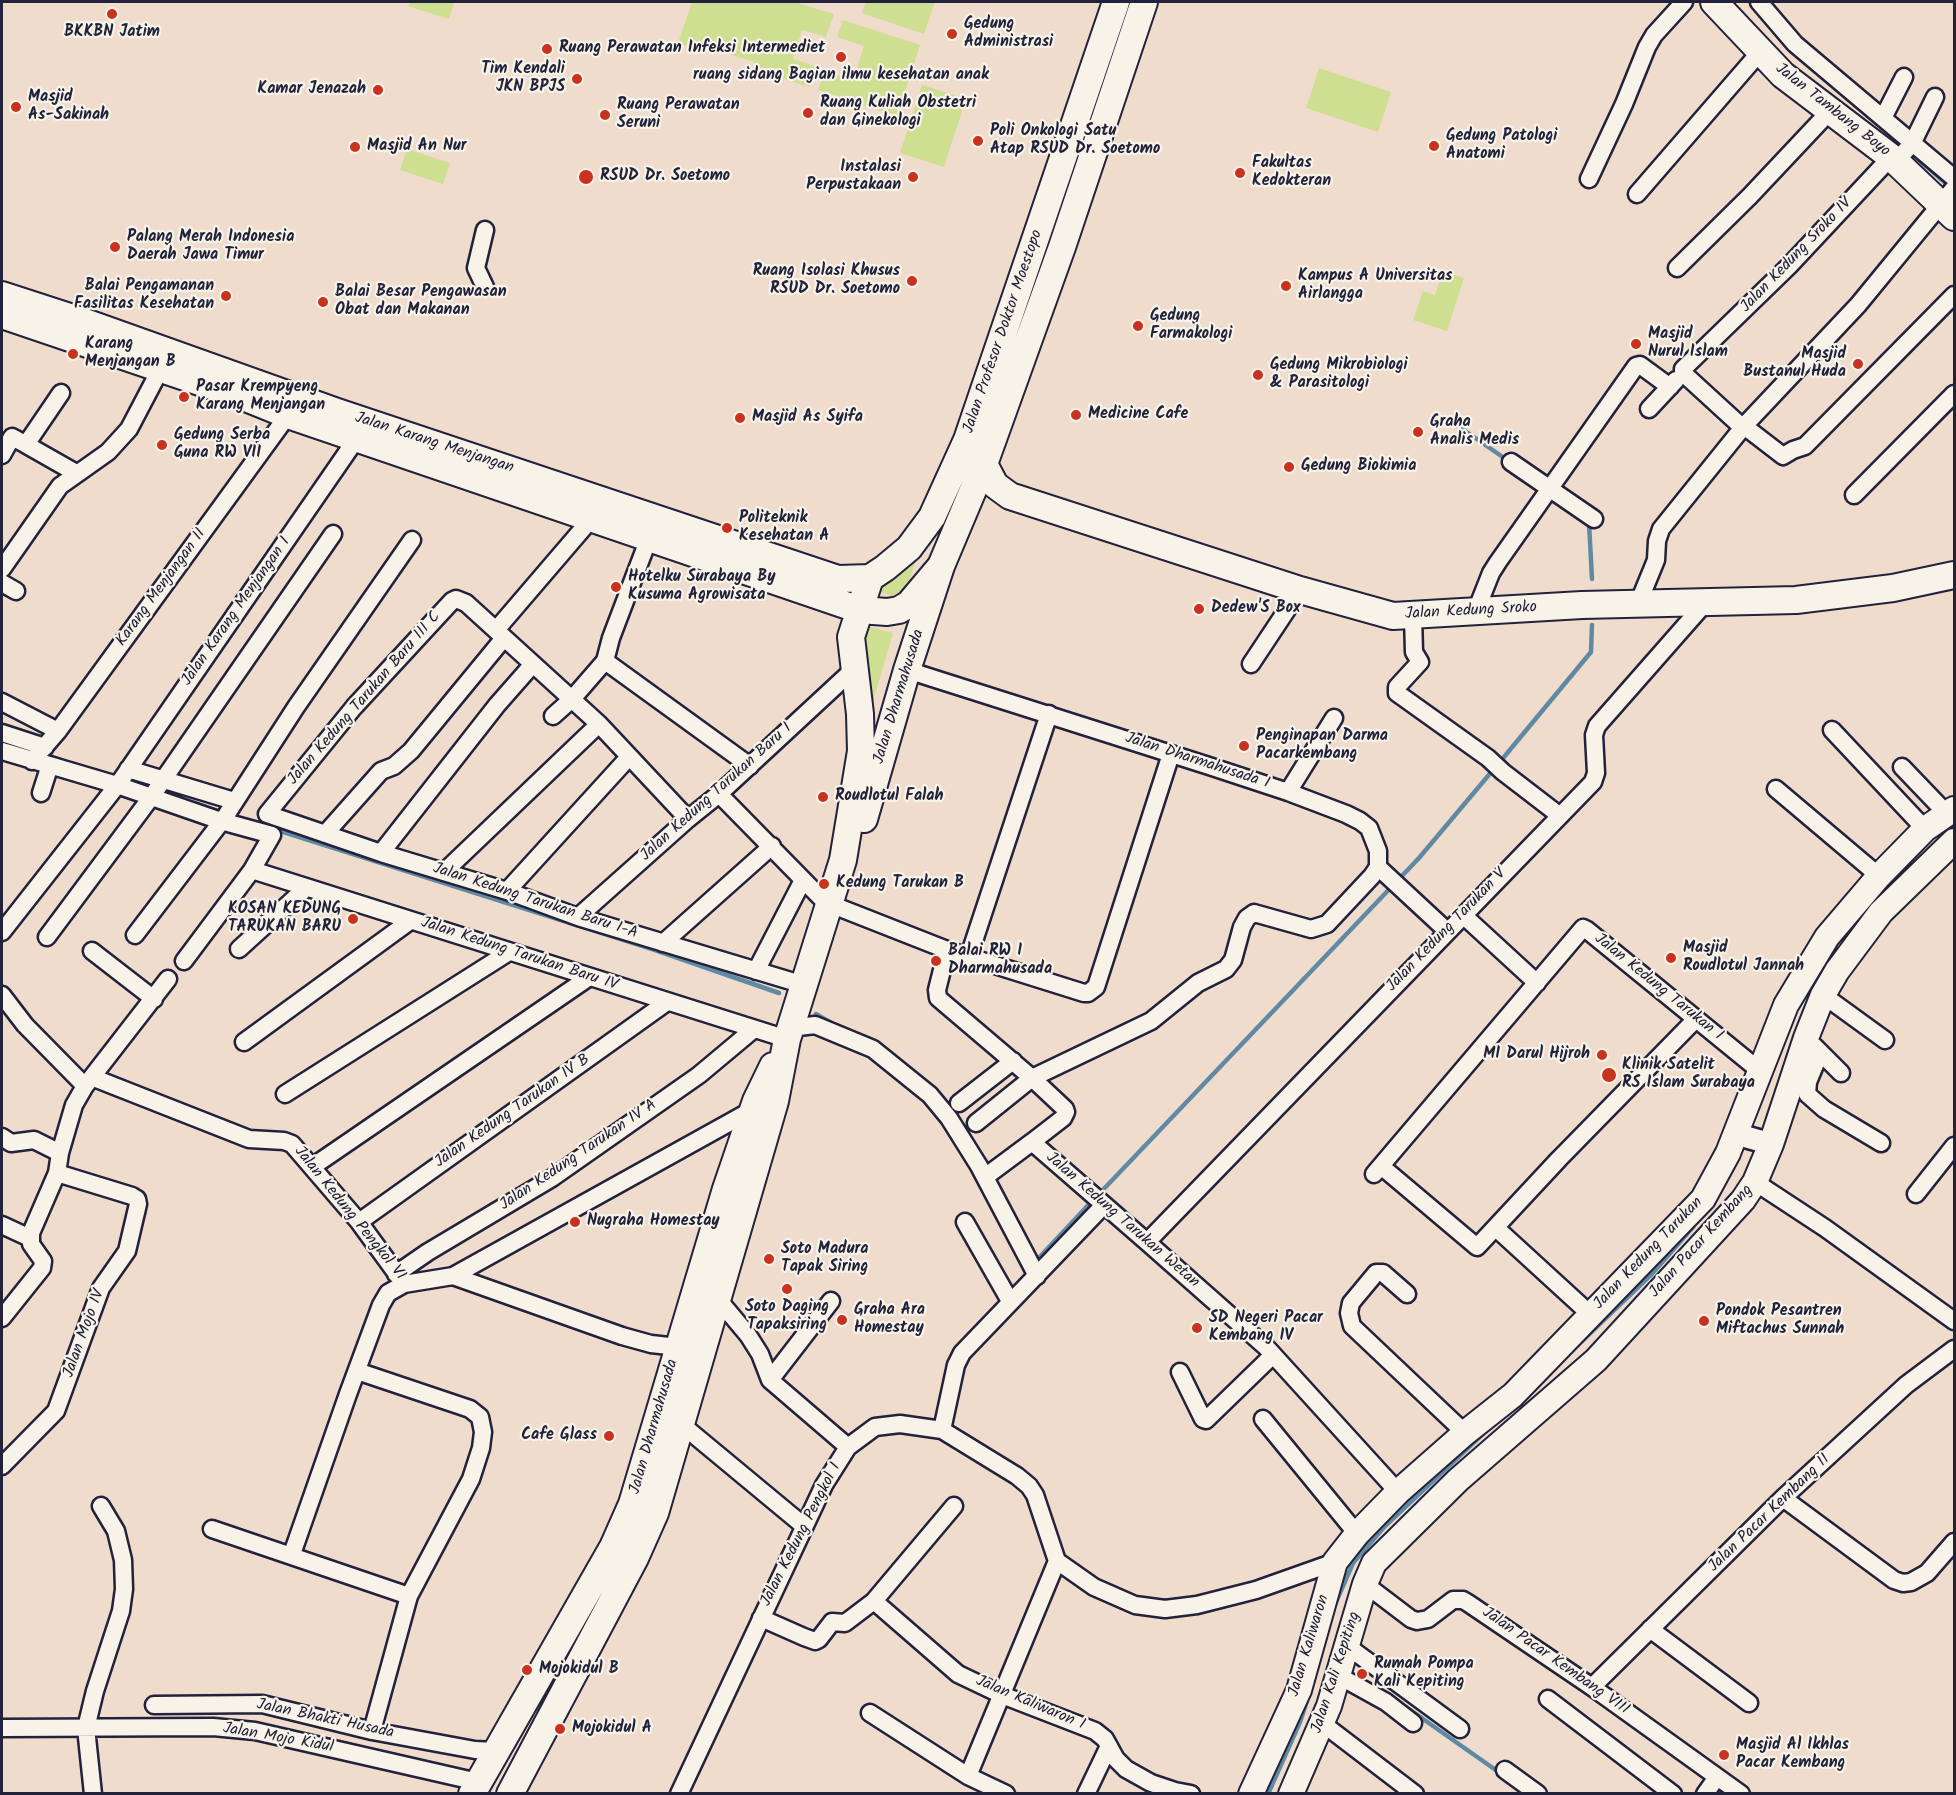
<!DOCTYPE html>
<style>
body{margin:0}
#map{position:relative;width:1956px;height:1795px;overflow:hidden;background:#efdccd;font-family:Kalam,sans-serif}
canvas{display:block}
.frame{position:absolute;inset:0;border:3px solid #22223b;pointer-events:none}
</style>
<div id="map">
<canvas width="1956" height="1795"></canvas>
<div class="frame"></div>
</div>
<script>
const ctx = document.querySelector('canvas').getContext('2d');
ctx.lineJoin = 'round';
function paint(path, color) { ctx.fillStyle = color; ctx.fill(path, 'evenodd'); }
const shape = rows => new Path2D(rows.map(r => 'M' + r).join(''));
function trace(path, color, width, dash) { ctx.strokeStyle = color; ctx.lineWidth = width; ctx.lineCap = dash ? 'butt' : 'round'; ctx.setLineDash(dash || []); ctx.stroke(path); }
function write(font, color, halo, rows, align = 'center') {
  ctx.font = font + ' Kalam,sans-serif'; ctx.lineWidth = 4.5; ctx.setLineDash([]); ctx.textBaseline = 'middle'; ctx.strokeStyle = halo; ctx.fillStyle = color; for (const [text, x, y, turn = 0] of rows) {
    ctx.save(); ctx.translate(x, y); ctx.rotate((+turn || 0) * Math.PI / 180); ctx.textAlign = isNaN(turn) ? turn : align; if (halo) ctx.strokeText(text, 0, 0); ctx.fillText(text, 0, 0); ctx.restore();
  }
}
paint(shape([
 [410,2,454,2,449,19,408,6],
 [692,2,795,2,834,14,826,37,802,30,793,59,815,66,809,87,753,69,754,62,714,49,712,54,678,43],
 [866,2,935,2,924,34,862,13],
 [843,20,920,45,897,116,818,90,824,72,853,80,864,46,837,37],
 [1319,68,1391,92,1378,132,1306,108],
 [922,85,966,99,944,167,900,153],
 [407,149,450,163,443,184,400,170],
 [1443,271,1464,278,1447,331,1413,320,1423,291,1435,295],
 [919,551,903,599,870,589],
 [859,624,893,633,870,712]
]), '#cfdf92');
trace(shape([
 [1909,151,1950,187],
 [1458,426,1507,460],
 [1589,523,1592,579],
 [43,754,61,760],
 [1499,763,1591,652,1592,625],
 [194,803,223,813],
 [274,829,652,949,779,993],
 [816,1014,833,1024],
 [1099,1194,1419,858,1493,770],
 [1035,1262,1093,1200],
 [1578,1345,1651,1275,1693,1227],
 [1333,1609,1353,1563,1385,1526,1486,1431],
 [1406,1707,1500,1773],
 [1268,1794,1300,1722,1307,1701]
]), '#6089a4', 4.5);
const minor = shape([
 [1759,2,1795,44,1954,178],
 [1883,118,1904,77],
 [1896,162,1913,142,1935,97],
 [1589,179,1624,104,1647,47,1654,35,1684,2],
 [1637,194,1760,52],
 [1677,268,1750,196,1830,111],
 [485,287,476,268,485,230],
 [1649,409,1676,380],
 [1744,426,1783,456,1793,450,1805,446,1954,295],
 [1742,427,1683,373,1683,369,1789,266,1891,157],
 [25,444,76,473],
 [2,455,12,437,25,444,27,443,61,393],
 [1511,462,1594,519],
 [1854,495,1954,394],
 [2,569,60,486,108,452,129,429,161,368],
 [2,583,16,591],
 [1638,604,1656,560,1657,541,1661,529,1744,426,1858,305,1954,188],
 [1476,611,1491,573,1498,562,1636,366,1640,365,1670,387],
 [1413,616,1414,652,1420,662,1397,687,1397,693,1488,758,1503,772,1559,815],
 [496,630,592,518],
 [605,661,750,766],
 [1251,664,1300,590],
 [907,670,1209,766,1288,792,1346,814,1360,821,1369,828,1378,851,1378,867,1372,876,1327,924,1311,929,1254,913,1247,918,1242,927,1233,960,1226,969,1198,983,1151,1021,1032,1078,976,1123],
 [2,702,58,731],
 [553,716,572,699,605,661,611,638,649,538],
 [1832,730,1925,829],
 [2,733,45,747],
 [2,751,117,785,221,821,272,835,252,870,184,961],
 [32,761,58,731,288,415],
 [1902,767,1947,814],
 [128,769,234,801],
 [1776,789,1879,876],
 [1288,792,1334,718],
 [41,793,50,765],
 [719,794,822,899,830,904,947,950,1084,993,1088,993,1096,987,1171,754],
 [688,819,599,724,466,603,456,599,452,601,354,707,267,814,381,853,507,891,578,917,804,985],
 [325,834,381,771,394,766,411,751,504,638],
 [381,853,497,705,533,664],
 [1378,867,1447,931],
 [252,870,787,1039],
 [444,872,599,724],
 [507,891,629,757],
 [1463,915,1537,983],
 [578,917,688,819,719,794,855,668],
 [2,932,119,783,357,438],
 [135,935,225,817,296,707,412,540],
 [47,937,152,796,333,534],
 [663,943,772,846],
 [239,949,306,888],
 [947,950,937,990,938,998,1032,1078,1065,1109,1066,1112,1063,1118,1032,1142,1147,1242,1267,1348,1398,1492],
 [92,951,154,999],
 [969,956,1049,714],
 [756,971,803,880],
 [2,995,25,1025,85,1086],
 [1823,995,1885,1040],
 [790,1028,815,1025,873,1049,930,1095,949,1118,979,1166,1037,1276],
 [244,1042,410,921],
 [1814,1046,1841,1073],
 [1820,1053,1808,1082,1807,1094,1824,1109,1881,1143],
 [94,1078,249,1139,284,1141,292,1144,359,1222,402,1281],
 [285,1094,509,952],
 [959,1103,1013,1061],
 [2,1137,11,1143,34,1140,60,1153],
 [1381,1166,1477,1247,1559,1159,1696,1019],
 [312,1167,588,978],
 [989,1174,1032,1142],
 [1374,1174,1583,928,1587,930,1760,1071],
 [1755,1182,1825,1228,1954,1321],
 [1916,1194,1954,1146],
 [359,1222,667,1002],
 [965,1222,1010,1301],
 [2,1225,30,1238],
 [1496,1228,1590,1314],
 [1147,1242,1593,782,1596,773,1594,735,1597,726,1706,602],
 [396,1274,428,1252,552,1178,699,1075,754,1029],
 [453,1276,622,1336,651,1344,678,1347],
 [1407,1294,1383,1273,1376,1273,1351,1303,1349,1313,1352,1326,1465,1433],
 [717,1298,748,1335,760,1354,770,1380,848,1447],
 [2,1318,42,1268,43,1261,31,1244,31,1233,57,1173,60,1153,74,1105,85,1086,168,979],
 [357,1371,470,1409,480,1417,483,1432,481,1448,471,1479,409,1596,372,1731],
 [1180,1372,1203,1419,1206,1420,1273,1355],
 [770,1380,831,1301],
 [1263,1419,1357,1534],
 [681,1424,804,1526],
 [942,1430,956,1365,962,1353,1104,1205],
 [2,1466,56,1411,101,1288,127,1251,138,1204,137,1199,132,1196,57,1173],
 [1783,1498,1894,1580,1903,1583,1911,1582,1927,1573,1954,1542],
 [212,1529,409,1596],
 [292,1554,348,1394,381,1305,388,1293,404,1284,453,1276,752,1110],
 [1365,1584,1411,1619,1417,1621,1428,1619,1453,1600,1463,1600,1468,1603,1592,1687,1741,1794],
 [874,1601,958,1674,1002,1695,1095,1731,1105,1739,1116,1759,1126,1769,1151,1783,1175,1791,1191,1794],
 [761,1618,804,1637,815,1641,819,1639,832,1622,845,1623,874,1601,954,1506],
 [1650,1629,1749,1703],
 [1347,1646,1460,1729],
 [1339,1676,1386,1702,1413,1723],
 [1592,1687,1783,1498,1906,1385,1954,1349],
 [1548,1699,1673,1794],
 [154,1705,262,1704,372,1731,475,1750,495,1751],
 [870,1713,968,1776,1006,1794],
 [1322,1723,1415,1794],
 [2,1728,213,1727,255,1731,478,1782],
 [1505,1770,1538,1794],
 [968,1776,1057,1561],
 [93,1794,86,1728,95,1691,121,1611,124,1589,123,1560,116,1531,101,1506],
 [679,1794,824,1485,848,1447,875,1427,900,1424,942,1430,1017,1476,1029,1486,1035,1495,1057,1561,1094,1587,1135,1605,1165,1609,1197,1605,1256,1590,1335,1562],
 [1086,1794,1109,1746],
 [1705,1794,1717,1777]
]);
const tertiary = shape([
 [1736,1134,1771,1144]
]);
const secondary = shape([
 [1251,1794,1299,1690,1335,1562,1357,1534,1398,1492,1465,1433,1513,1395,1703,1199,1728,1153,1786,1005,1827,937,1879,876,1925,829,1954,809],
 [1291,1794,1329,1706,1365,1584,1374,1563,1458,1480,1596,1360,1743,1200,1755,1182,1771,1144,1806,1038,1823,995,1837,971,1881,912,1954,841]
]);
const primary = shape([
 [1714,2,1783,75,1891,157,1954,217],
 [2,295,79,320,337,412,838,579,870,578],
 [2,315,241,396,288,415,860,610,887,612,899,610,909,604,941,566],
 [984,464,995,485,1010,496,1300,590,1393,616,1582,605,1796,600,1893,588,1954,575],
 [864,819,907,670,941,566,984,464,1062,247,1144,2],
 [472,1794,613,1547,632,1504,726,1189,756,1101,773,1066],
 [510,1794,635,1558,655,1513,775,1101,787,1039,843,860,861,751,860,714,851,637,870,578,885,568,909,548,932,517,967,440,1116,2]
]);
trace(minor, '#22223b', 21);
trace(tertiary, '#22223b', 26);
trace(secondary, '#22223b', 28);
trace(primary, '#22223b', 30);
trace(minor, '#f7f3e8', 16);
trace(tertiary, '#f7f3e8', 21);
trace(secondary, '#f7f3e8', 24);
trace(primary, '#f7f3e8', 26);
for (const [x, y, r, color] of [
 [112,14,6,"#c8321e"],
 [952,34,6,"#c8321e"],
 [547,49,6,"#c8321e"],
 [841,57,6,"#c8321e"],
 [577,79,6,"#c8321e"],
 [378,90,6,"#c8321e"],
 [16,107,6,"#c8321e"],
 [808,113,6,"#c8321e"],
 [605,115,6,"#c8321e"],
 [978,141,6,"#c8321e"],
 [1434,146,6,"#c8321e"],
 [355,147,6,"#c8321e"],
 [1240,173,6,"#c8321e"],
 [586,177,8,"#c8321e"],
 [913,177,6,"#c8321e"],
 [115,247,6,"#c8321e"],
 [912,281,6,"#c8321e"],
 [1286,286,6,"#c8321e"],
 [226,296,6,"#c8321e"],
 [323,302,6,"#c8321e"],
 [1138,326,6,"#c8321e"],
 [1636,344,6,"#c8321e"],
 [73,354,6,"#c8321e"],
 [1858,364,6,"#c8321e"],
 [1258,375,6,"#c8321e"],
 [184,397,6,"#c8321e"],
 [1076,415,6,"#c8321e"],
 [740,418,6,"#c8321e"],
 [1418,432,6,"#c8321e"],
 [162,445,6,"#c8321e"],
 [1289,467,6,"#c8321e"],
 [727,528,6,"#c8321e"],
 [616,587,6,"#c8321e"],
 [1199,609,6,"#c8321e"],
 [1244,746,6,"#c8321e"],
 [823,797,6,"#c8321e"],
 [824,884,6,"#c8321e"],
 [353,919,6,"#c8321e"],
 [1671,958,6,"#c8321e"],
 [936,961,6,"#c8321e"],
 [1602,1055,6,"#c8321e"],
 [1609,1075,8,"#c8321e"],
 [575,1222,6,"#c8321e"],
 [769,1259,6,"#c8321e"],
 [787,1289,6,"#c8321e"],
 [842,1320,6,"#c8321e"],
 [1704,1321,6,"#c8321e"],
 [1197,1328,6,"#c8321e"],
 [609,1436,6,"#c8321e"],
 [527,1670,6,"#c8321e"],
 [1362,1674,6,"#c8321e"],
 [560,1729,6,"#c8321e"],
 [1724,1755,6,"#c8321e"]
]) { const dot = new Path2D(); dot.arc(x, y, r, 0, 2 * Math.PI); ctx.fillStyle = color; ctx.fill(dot); trace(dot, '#f7f3e8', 2); }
write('bold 16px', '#22223b', '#f7f3e8', [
 ["Gedung",964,25],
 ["Administrasi",964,43],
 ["BKKBN Jatim",112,33,"center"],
 ["Ruang Perawatan Infeksi Intermediet",559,49],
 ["Tim Kendali",565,70,"right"],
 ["JKN BPJS",565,88,"right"],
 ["ruang sidang Bagian ilmu kesehatan anak",841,76,"center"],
 ["Kamar Jenazah",366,90,"right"],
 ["Masjid",28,98],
 ["As-Sakinah",28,116],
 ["Ruang Kuliah Obstetri",820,104],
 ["dan Ginekologi",820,122],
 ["Ruang Perawatan",617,106],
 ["Seruni",617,124],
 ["Poli Onkologi Satu",990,132],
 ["Atap RSUD Dr. Soetomo",990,150],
 ["Gedung Patologi",1446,137],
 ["Anatomi",1446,155],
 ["Masjid An Nur",367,147],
 ["Fakultas",1252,164],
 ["Kedokteran",1252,182],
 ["Instalasi",901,168,"right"],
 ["Perpustakaan",901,186,"right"],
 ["RSUD Dr. Soetomo",600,177],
 ["Palang Merah Indonesia",127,238],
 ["Daerah Jawa Timur",127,256],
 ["Ruang Isolasi Khusus",900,272,"right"],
 ["RSUD Dr. Soetomo",900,290,"right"],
 ["Kampus A Universitas",1298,277],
 ["Airlangga",1298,295],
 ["Balai Pengamanan",214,287,"right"],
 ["Fasilitas Kesehatan",214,305,"right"],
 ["Balai Besar Pengawasan",335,293],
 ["Obat dan Makanan",335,311],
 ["Gedung",1150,317],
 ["Farmakologi",1150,335],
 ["Masjid",1648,335],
 ["Nurul Islam",1648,353],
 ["Karang",85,345],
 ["Menjangan B",85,363],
 ["Masjid",1846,355,"right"],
 ["Bustanul Huda",1846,373,"right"],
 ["Gedung Mikrobiologi",1270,366],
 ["& Parasitologi",1270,384],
 ["Pasar Krempyeng",196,388],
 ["Karang Menjangan",196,406],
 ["Medicine Cafe",1088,415],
 ["Masjid As Syifa",752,418],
 ["Graha",1430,423],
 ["Analis Medis",1430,441],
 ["Gedung Serba",174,436],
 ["Guna RW VII",174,454],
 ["Gedung Biokimia",1301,467],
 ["Politeknik",739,519],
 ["Kesehatan A",739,537],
 ["Hotelku Surabaya By",628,578],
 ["Kusuma Agrowisata",628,596],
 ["Dedew'S Box",1211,609],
 ["Penginapan Darma",1256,737],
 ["Pacarkembang",1256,755],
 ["Roudlotul Falah",835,797],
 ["Kedung Tarukan B",836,884],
 ["KOSAN KEDUNG",341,910,"right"],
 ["TARUKAN BARU",341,928,"right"],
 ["Masjid",1683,949],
 ["Roudlotul Jannah",1683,967],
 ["Balai RW I",948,952],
 ["Dharmahusada",948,970],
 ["MI Darul Hijroh",1590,1055,"right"],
 ["Klinik Satelit",1622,1066],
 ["RS Islam Surabaya",1622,1084],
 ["Nugraha Homestay",587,1222],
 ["Soto Madura",781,1250],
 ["Tapak Siring",781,1268],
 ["Soto Daging",787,1308,"center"],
 ["Tapaksiring",787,1326,"center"],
 ["Graha Ara",854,1311],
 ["Homestay",854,1329],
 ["Pondok Pesantren",1716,1312],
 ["Miftachus Sunnah",1716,1330],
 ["SD Negeri Pacar",1209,1319],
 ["Kembang IV",1209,1337],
 ["Cafe Glass",597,1436,"right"],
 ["Rumah Pompa",1374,1665],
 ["Kali Kepiting",1374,1683],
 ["Mojokidul B",539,1670],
 ["Mojokidul A",572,1729],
 ["Masjid Al Ikhlas",1736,1746],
 ["Pacar Kembang",1736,1764]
], 'left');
write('16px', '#22223b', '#f7f3e8', [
 ["Jalan Tambang Boyo",1832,111,38],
 ["Jalan Kedung Sroko IV",1797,256,-46],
 ["Jalan Profesor Doktor Moestopo",1004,332,-71],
 ["Jalan Karang Menjangan",434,444,18],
 ["Karang Menjangan II",162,588,-54],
 ["Jalan Karang Menjangan I",237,612,-55],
 ["Jalan Kedung Sroko",1471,612,-3],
 ["Jalan Dharmahusada",900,697,-73],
 ["Jalan Kedung Tarukan Baru III C",365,699,-49],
 ["Jalan Dharmahusada I",1197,762,18],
 ["Jalan Kedung Tarukan Baru I",717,793,-42],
 ["Jalan Kedung Tarukan Baru I-A",535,902,18],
 ["Jalan Kedung Tarukan V",1447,931,-46],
 ["Jalan Kedung Tarukan Baru IV",519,955,18],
 ["Jalan Kedung Tarukan I",1658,988,39],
 ["Jalan Kedung Tarukan IV B",513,1112,-35],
 ["Jalan Kedung Tarukan IV A",579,1156,-34],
 ["Jalan Kedung Pengkol VI",349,1214,51],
 ["Jalan Kedung Tarukan Wetan",1122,1221,41],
 ["Jalan Pacar Kembang",1702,1242,-48],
 ["Jalan Kedung Tarukan",1649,1254,-46],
 ["Jalan Mojo IV",85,1334,-70],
 ["Jalan Dharmahusada",655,1427,-74],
 ["Jalan Pacar Kembang II",1770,1514,-44],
 ["Jalan Kedung Pengkol I",802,1535,-63],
 ["Jalan Kaliwaron",1310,1646,-73],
 ["Jalan Pacar Kembang VIII",1555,1662,35],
 ["Jalan Kali Kepiting",1337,1673,-72],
 ["Jalan Kaliwaron I",1030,1704,23],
 ["Jalan Bhakti Husada",325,1720,12],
 ["Jalan Mojo Kidul",278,1739,10]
]);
</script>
